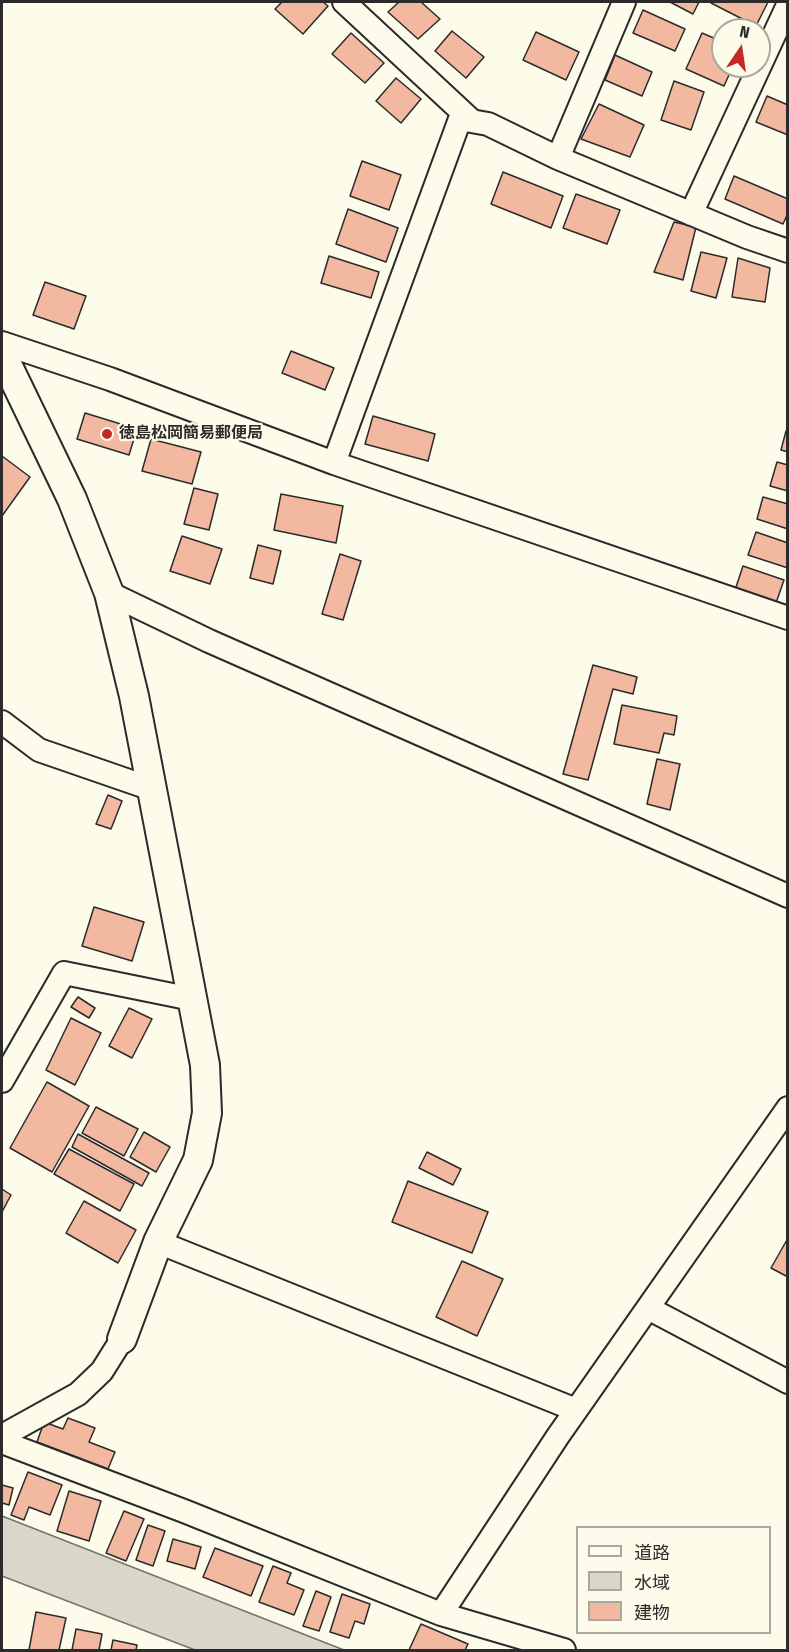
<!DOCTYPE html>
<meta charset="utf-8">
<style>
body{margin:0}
#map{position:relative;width:789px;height:1652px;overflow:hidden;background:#fdfbea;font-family:"Fira Sans Condensed","Noto Sans JP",sans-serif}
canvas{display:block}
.frame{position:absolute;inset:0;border:3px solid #2b2b2b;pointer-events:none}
.legend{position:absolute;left:576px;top:1526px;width:195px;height:108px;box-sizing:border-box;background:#fdfbea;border:2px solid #a9a89e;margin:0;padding:8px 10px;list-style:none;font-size:18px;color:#2b2b2b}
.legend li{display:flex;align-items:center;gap:12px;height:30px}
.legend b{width:30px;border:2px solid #a9a89e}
.north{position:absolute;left:711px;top:18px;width:60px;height:60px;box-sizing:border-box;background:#fdfbea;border:2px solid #a9a89e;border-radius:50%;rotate:13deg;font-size:16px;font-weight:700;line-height:24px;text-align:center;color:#2b2b2b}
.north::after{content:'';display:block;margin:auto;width:21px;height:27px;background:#c62828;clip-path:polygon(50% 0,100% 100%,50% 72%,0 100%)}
</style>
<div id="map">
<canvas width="789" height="1652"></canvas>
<div class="frame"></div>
<ul class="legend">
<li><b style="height:8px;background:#fdfbea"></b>道路</li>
<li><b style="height:16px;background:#d8d7c9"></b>水域</li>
<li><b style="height:16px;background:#f2b8a0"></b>建物</li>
</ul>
<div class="north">N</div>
</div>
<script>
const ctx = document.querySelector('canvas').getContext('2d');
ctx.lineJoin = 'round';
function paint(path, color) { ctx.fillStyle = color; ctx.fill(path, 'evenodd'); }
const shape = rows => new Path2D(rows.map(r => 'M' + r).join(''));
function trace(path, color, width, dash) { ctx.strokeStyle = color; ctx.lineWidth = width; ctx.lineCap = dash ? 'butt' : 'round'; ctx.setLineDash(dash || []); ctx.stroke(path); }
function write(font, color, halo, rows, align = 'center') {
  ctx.font = font + ' "Fira Sans Condensed","Noto Sans JP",sans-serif'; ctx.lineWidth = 4.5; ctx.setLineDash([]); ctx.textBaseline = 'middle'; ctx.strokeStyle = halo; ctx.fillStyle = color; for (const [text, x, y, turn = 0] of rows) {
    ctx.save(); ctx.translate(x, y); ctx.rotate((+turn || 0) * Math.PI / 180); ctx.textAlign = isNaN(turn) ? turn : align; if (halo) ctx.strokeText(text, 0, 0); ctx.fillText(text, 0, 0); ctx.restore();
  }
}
const water = shape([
 [2,1516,344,1650,195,1650,2,1576,2,1516]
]);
paint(water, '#d8d7c9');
trace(water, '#74746e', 1.5);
const building = shape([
 [282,2,323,2,328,6,303,34,275,9,282,2],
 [399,2,421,2,440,19,418,39,388,12,399,2],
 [670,2,699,2,693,14,670,2],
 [712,2,768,2,756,26,711,3,712,2],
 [643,10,685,29,675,51,633,33,643,10],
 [452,31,484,57,466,78,435,51,452,31],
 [536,32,579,52,566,80,523,60,536,32],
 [351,33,384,63,365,83,332,54,351,33],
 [702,33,723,42,723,66,733,66,724,86,686,69,702,33],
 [615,55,652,72,642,96,605,80,615,55],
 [396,78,421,99,401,123,376,101,396,78],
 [674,81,704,92,691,130,661,120,674,81],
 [767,96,788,105,788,135,756,122,767,96],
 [599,104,644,125,630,157,581,139,599,104],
 [362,161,401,175,389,210,350,196,362,161],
 [503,172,563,196,551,228,491,204,503,172],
 [734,176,788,199,788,213,783,224,725,199,734,176],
 [576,194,620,210,607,244,563,228,576,194],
 [348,209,398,228,386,262,336,244,348,209],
 [674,222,696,227,683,280,654,272,674,222],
 [701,252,727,258,716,298,691,291,701,252],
 [329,256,379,272,371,298,321,283,329,256],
 [738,258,770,268,765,302,732,297,738,258],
 [45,282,86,296,74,329,33,315,45,282],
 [291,351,334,368,325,390,282,373,291,351],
 [85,413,137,429,129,455,77,439,85,413],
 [373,416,435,434,428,461,365,444,373,416],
 [786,431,788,432,788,452,781,450,786,431],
 [151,439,201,452,192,484,142,471,151,439],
 [2,456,30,477,2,516,2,456],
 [777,462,788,465,788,491,770,486,777,462],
 [194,488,218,494,209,530,184,524,194,488],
 [281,494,343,506,336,543,274,530,281,494],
 [763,497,788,504,788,529,757,519,763,497],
 [756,532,788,543,788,568,748,555,756,532],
 [182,536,222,549,210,584,170,571,182,536],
 [258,545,281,551,273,584,250,578,258,545],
 [340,554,361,561,343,620,322,614,340,554],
 [743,566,784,580,776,603,735,590,743,566],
 [593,665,637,677,633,694,613,689,588,780,563,774,593,665],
 [622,705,677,716,674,735,664,733,659,753,614,744,622,705],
 [657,759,680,764,670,810,647,804,657,759],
 [108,795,122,801,111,829,96,824,108,795],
 [94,907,144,922,132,961,82,946,94,907],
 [78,997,95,1008,89,1018,71,1007,78,997],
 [129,1008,152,1019,132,1058,109,1046,129,1008],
 [71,1018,101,1033,75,1085,46,1070,71,1018],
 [47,1082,89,1106,52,1172,10,1148,47,1082],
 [96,1107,138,1129,124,1156,82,1133,96,1107],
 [144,1132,170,1147,156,1172,130,1157,144,1132],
 [78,1134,149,1173,142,1186,72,1147,78,1134],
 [69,1149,134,1184,120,1211,54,1174,69,1149],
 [427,1152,461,1169,453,1185,419,1168,427,1152],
 [408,1181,488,1212,472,1253,392,1222,408,1181],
 [2,1189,11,1195,2,1212,2,1189],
 [84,1201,136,1230,118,1263,66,1233,84,1201],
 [788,1238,788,1277,771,1268,788,1238],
 [462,1261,503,1279,477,1336,436,1317,462,1261],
 [68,1418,95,1428,89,1442,115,1452,108,1469,37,1442,44,1422,63,1429,68,1418],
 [28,1472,62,1485,50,1515,29,1507,24,1520,11,1515,28,1472],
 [2,1485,13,1488,9,1505,2,1503,2,1485],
 [69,1491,101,1501,89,1541,57,1531,69,1491],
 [124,1511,144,1519,126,1561,106,1553,124,1511],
 [148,1525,165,1531,153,1566,136,1560,148,1525],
 [173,1539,201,1547,195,1569,167,1561,173,1539],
 [215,1548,263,1566,251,1596,203,1577,215,1548],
 [273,1566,291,1573,287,1583,304,1590,294,1615,259,1602,273,1566],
 [316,1591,331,1597,319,1631,303,1626,316,1591],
 [342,1594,370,1604,364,1624,355,1621,349,1638,330,1632,342,1594],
 [36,1612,66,1618,59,1650,29,1650,36,1612],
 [421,1624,468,1644,465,1650,409,1650,421,1624],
 [76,1629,102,1634,99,1650,72,1650,76,1629],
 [113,1640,137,1645,136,1650,111,1650,113,1640]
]);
paint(building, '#f2b8a0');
trace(building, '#2b2b2b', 1.5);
const minor = shape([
 [344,2,472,121],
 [558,158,624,2],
 [691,214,788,5],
 [2,343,110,379,334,463,788,618],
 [334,463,460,119,488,124,558,158,747,237,788,251],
 [109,593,209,641,788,896],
 [2,722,39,750,152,789],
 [2,1081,64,973,192,999],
 [158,1242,576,1410],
 [648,1308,788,1382],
 [2,1436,78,1394,102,1371,122,1339],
 [2,1442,184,1511,441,1614,558,1436,788,1108],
 [441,1614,564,1650]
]);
const tertiary = shape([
 [2,354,72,499,109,593,134,696,205,1065,207,1113,198,1160,158,1242,122,1339]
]);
trace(minor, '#2b2b2b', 26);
trace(tertiary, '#2b2b2b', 32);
trace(minor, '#fdfbea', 22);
trace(tertiary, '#fdfbea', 28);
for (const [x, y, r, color] of [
 [107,434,6,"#c62828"]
]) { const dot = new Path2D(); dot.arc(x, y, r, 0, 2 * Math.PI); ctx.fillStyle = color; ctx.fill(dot); trace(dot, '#fdfbea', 2); }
write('bold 16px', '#2b2b2b', '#fdfbea', [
 ["徳島松岡簡易郵便局",119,434]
], 'left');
</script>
